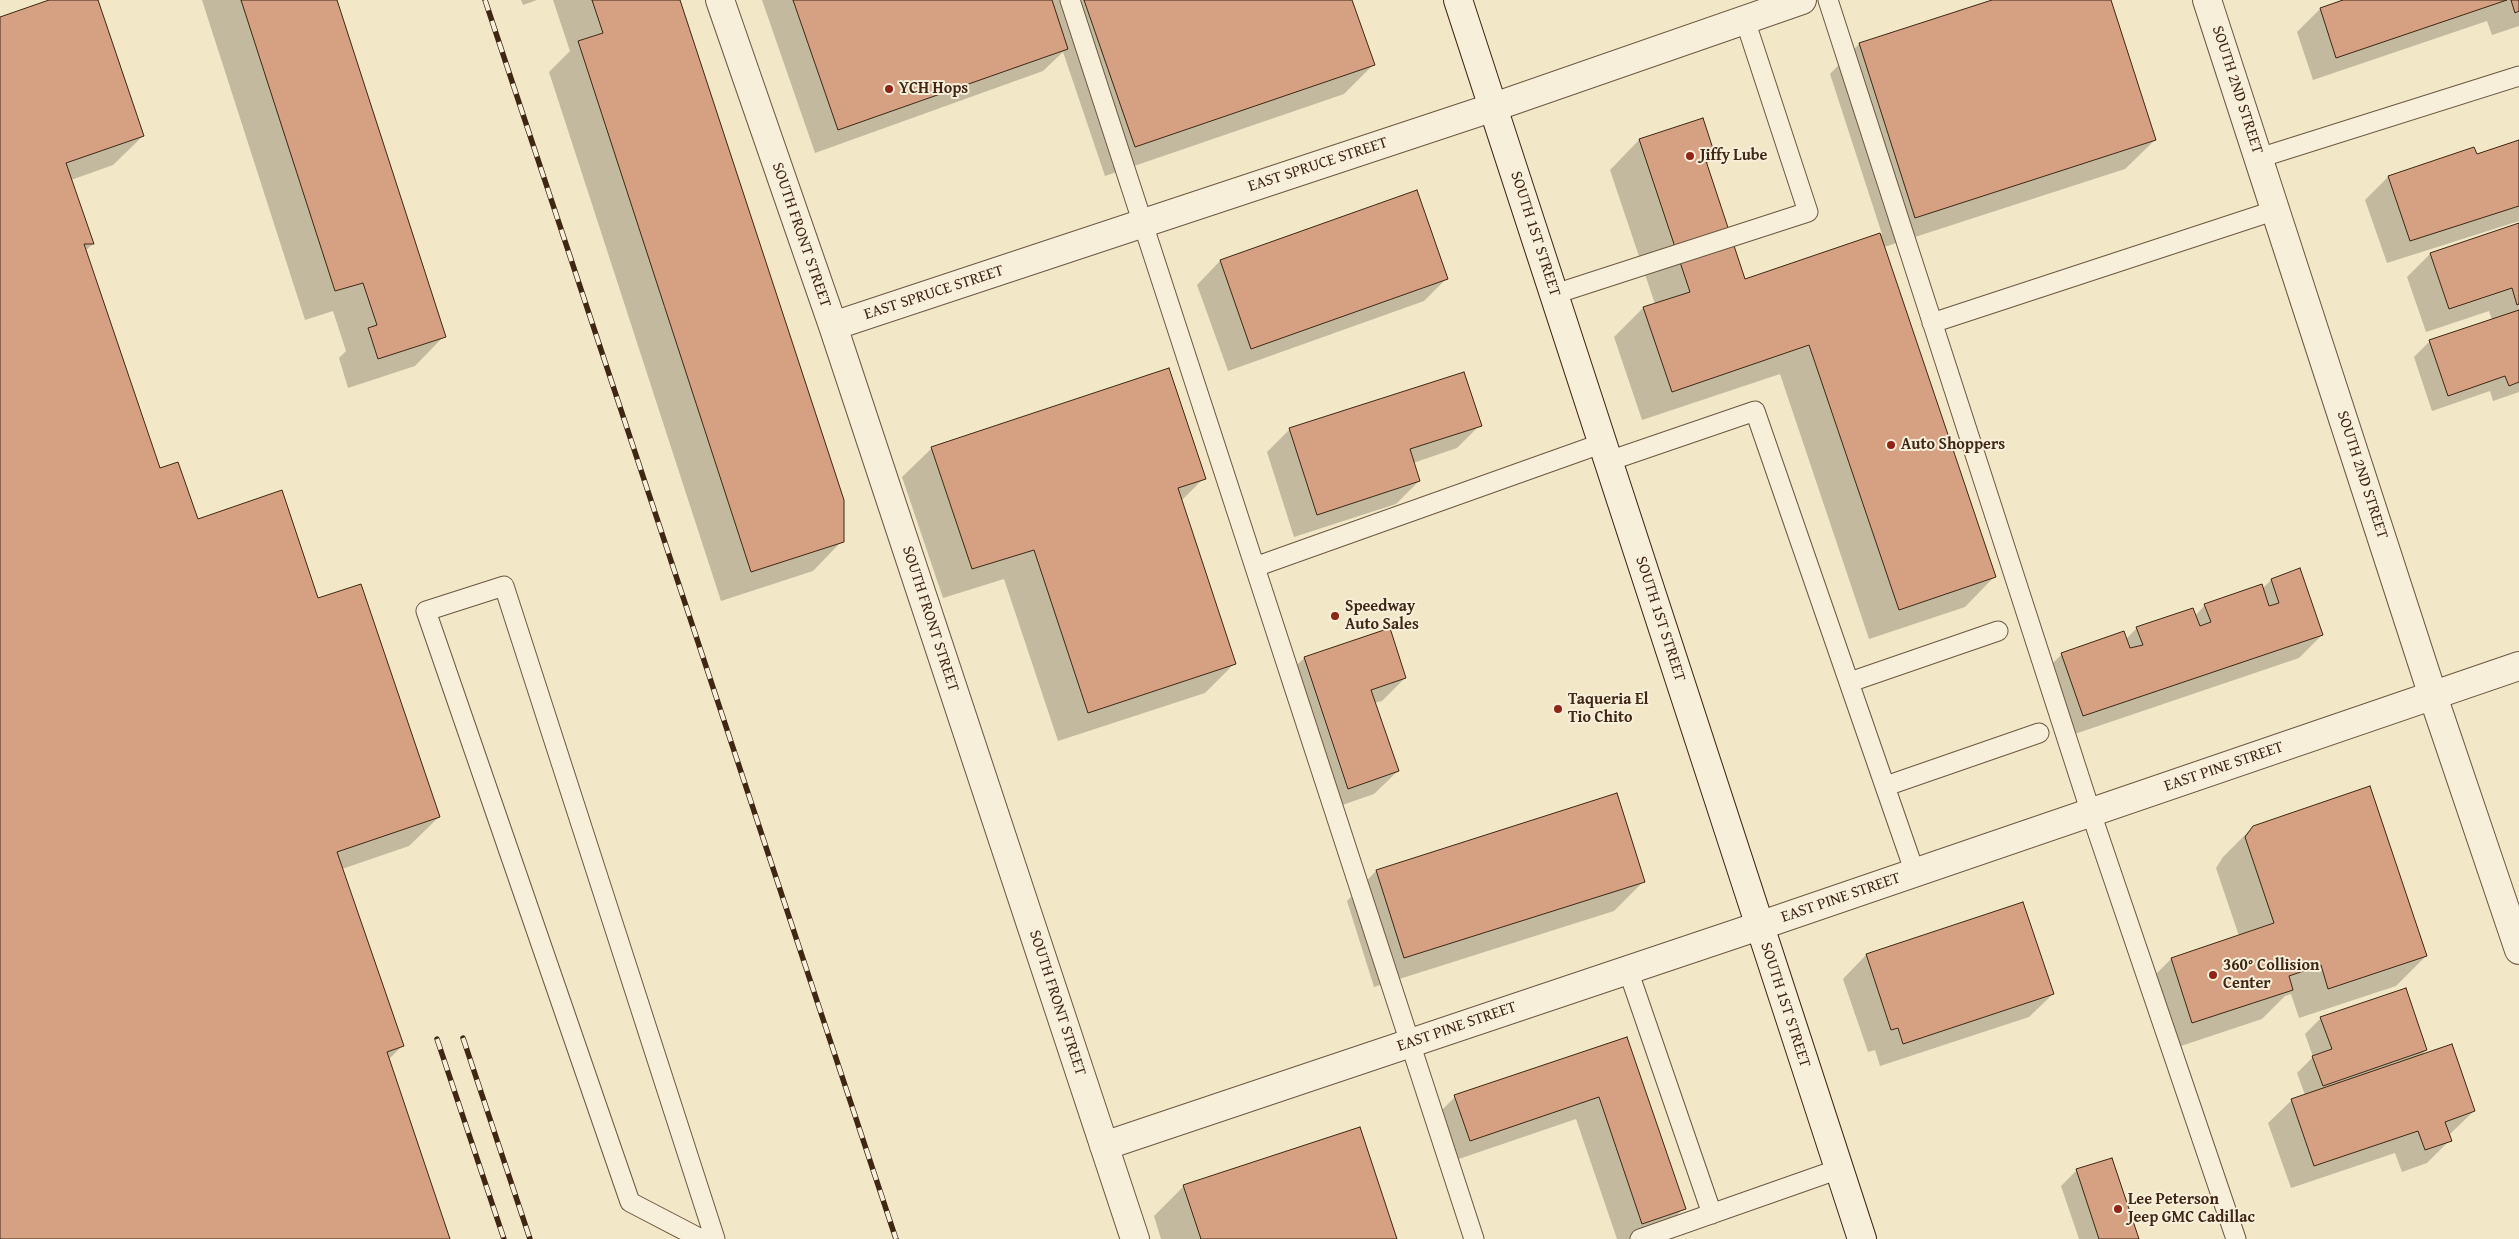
<!DOCTYPE html>
<meta charset="utf-8">
<style>
body{margin:0}
canvas{display:block;background:#f2e7c6}
</style>
<canvas width="2519" height="1239"></canvas>
<script>
const ctx = document.querySelector('canvas').getContext('2d');
ctx.lineJoin = 'round';
function paint(path, color) { ctx.fillStyle = color; ctx.fill(path, 'evenodd'); }
const shape = rows => new Path2D(rows.map(r => 'M' + r).join(''));
function trace(path, color, width, dash) { ctx.strokeStyle = color; ctx.lineWidth = width; ctx.lineCap = dash ? 'butt' : 'round'; ctx.setLineDash(dash || []); ctx.stroke(path); }
function write(font, color, halo, rows, align = 'center') {
  ctx.font = font + ' "Gentium Book Plus",serif'; ctx.lineWidth = 4; ctx.setLineDash([]); ctx.textBaseline = 'middle'; ctx.strokeStyle = halo; ctx.fillStyle = color; for (const [text, x, y, turn = 0] of rows) {
    ctx.save(); ctx.translate(x, y); ctx.rotate((+turn || 0) * Math.PI / 180); ctx.textAlign = isNaN(turn) ? turn : align; if (halo) ctx.strokeText(text, 0, 0); ctx.fillText(text, 0, 0); ctx.restore();
  }
}
paint(shape([
 [53,0,96,0,143,136,113,165,71,180,93,244,85,251,159,470,197,521,318,600,439,817,409,846,342,869,402,1046,388,1060,449,1239,0,1239,0,18],
 [202,0,336,0,444,336,415,366,348,388,339,358,346,351,333,311,305,320],
 [521,0,537,0,523,5],
 [553,0,679,0,842,541,813,571,721,601,549,72,570,51],
 [762,0,1351,0,1373,65,1344,94,1105,176,1063,52,1043,71,815,153],
 [1996,0,2109,0,2155,140,2125,169,1884,247,1994,577,1965,607,1869,639,1780,374,1642,420,1614,337,1643,308,1655,304,1610,170,1639,140,1702,120,1714,157,1706,165,1745,280,1882,234,1830,74,1859,44],
 [2347,0,2519,0,2519,26,2492,35,2487,21,2313,80,2297,32,2320,9],
 [2519,141,2519,221,2387,263,2365,200,2388,177,2476,156],
 [1416,192,1447,278,1424,301,1228,371,1197,285,1220,261],
 [2519,224,2519,392,2493,401,2490,391,2432,411,2414,357,2430,341,2492,320,2489,311,2426,332,2407,277,2430,254],
 [1480,425,1457,448,1413,463,1419,481,1396,504,1294,537,1267,452,1290,429],
 [932,448,1204,478,1181,501,1235,663,1205,693,1058,741,1004,579,943,598,902,477],
 [2271,580,2322,635,2299,658,2060,739,2039,677,2062,654,2126,639,2137,628,2195,616,2205,605,2262,589],
 [1389,630,1405,678,1382,701,1374,703,1398,771,1374,794,1325,811,1281,681,1304,658],
 [1616,794,1644,881,1614,911,1374,987,1347,901,1376,871],
 [2253,827,2426,956,2396,986,2299,1018,2291,994,2285,996,2262,1019,2163,1052,2142,988,2171,959,2239,936,2216,868,2223,857],
 [2022,904,2053,994,2029,1017,1880,1066,1875,1050,1868,1052,1843,979,1866,955],
 [2321,1018,2426,1050,2420,1056,2474,1111,2449,1135,2450,1140,2427,1163,2402,1172,2395,1153,2291,1188,2268,1123,2292,1100,2305,1095,2297,1073,2313,1057,2305,1034],
 [1626,1038,1684,1208,1661,1231,1639,1239,1617,1239,1576,1119,1447,1163,1432,1120,1455,1097],
 [2077,1170,2138,1239,2079,1239,2061,1186],
 [1184,1186,1396,1239,1161,1239,1154,1216]
]), '#0003');
const building = shape([
 [49,0,98,0,144,136,66,163,94,244,84,244,160,468,178,462,198,519,282,490,318,598,361,584,440,817,337,852,404,1046,387,1052,450,1239,0,1239,0,17,49,0],
 [241,0,337,0,446,337,378,359,368,328,377,325,363,283,335,291,241,0],
 [592,0,680,0,844,500,844,542,751,572,578,41,603,33,592,0],
 [793,0,1052,0,1068,49,838,130,793,0],
 [1084,0,1352,0,1375,65,1135,147,1084,0],
 [1992,0,2111,0,2156,140,1915,218,1859,43,1992,0],
 [2343,0,2507,0,2336,58,2320,8,2343,0],
 [2511,0,2519,0,2519,11,2515,13,2511,0],
 [1703,118,1716,158,1706,161,1745,279,1880,233,1996,577,1899,610,1809,345,1672,392,1643,307,1690,292,1639,139,1703,118],
 [2519,140,2519,206,2410,241,2388,176,2474,147,2477,154,2519,140],
 [1417,190,1448,279,1251,349,1220,260,1417,190],
 [2519,223,2519,304,2517,305,2512,288,2449,309,2430,253,2519,223],
 [2519,310,2519,382,2509,386,2505,376,2448,396,2429,340,2519,310],
 [1169,368,1206,479,1178,488,1236,664,1088,713,1034,550,972,569,931,447,1169,368],
 [1464,372,1482,426,1410,449,1420,481,1317,515,1289,428,1464,372],
 [2300,568,2323,635,2083,716,2061,653,2124,631,2130,648,2143,645,2136,627,2193,608,2200,626,2211,622,2204,604,2262,584,2269,606,2279,603,2271,579,2300,568],
 [1390,628,1406,678,1371,690,1399,771,1348,789,1304,657,1390,628],
 [2370,786,2427,956,2328,989,2321,965,2289,976,2293,990,2192,1023,2171,958,2274,923,2245,837,2253,826,2370,786],
 [1617,793,1645,882,1404,958,1376,870,1617,793],
 [2023,902,2054,994,1903,1044,1898,1028,1891,1030,1866,954,2023,902],
 [2406,988,2427,1050,2323,1086,2312,1056,2332,1049,2320,1017,2406,988],
 [1627,1037,1686,1209,1642,1224,1599,1097,1470,1141,1454,1095,1627,1037],
 [2452,1044,2475,1111,2445,1122,2452,1141,2425,1150,2418,1131,2314,1166,2291,1099,2452,1044],
 [1360,1127,1397,1239,1201,1239,1183,1185,1360,1127],
 [2112,1158,2139,1239,2099,1239,2076,1169,2112,1158]
]);
paint(building, '#d5a182');
trace(building, '#3f2714', 1);
const lane = shape([
 [1070,0,1474,1239],
 [1828,0,2091,813,2236,1239],
 [2259,158,2519,76],
 [1555,294,1808,212,1745,20],
 [1932,323,2276,210],
 [1609,461,1755,411,1915,873],
 [1255,567,1603,443],
 [1850,682,1998,631],
 [1886,786,2039,733],
 [1628,970,1712,1214],
 [701,1239,630,1202,426,611,504,586,715,1239],
 [1640,1239,1839,1169]
]);
const street = shape([
 [720,0,833,326,1135,1239],
 [2207,0,2433,696,2519,950],
 [833,326,1494,107,1802,0],
 [1104,1146,1759,926,2519,666]
]);
const secondary = shape([
 [1458,0,1862,1239]
]);
trace(lane, '#6c5740', 21);
trace(street, '#6c5740', 30);
trace(secondary, '#3f2714', 30);
trace(lane, '#f7efda', 19);
trace(street, '#f7efda', 28);
trace(secondary, '#f7efda', 28);
const rail = shape([
 [485,0,896,1239],
 [463,1038,530,1239],
 [437,1039,504,1239]
]);
trace(rail, '#3f2714', 5.5);
trace(rail, '#f7efda', 4, [11]);
for (const [x, y, r, color] of [
 [889,89,5,"#8f2418"],
 [1690,156,5,"#8f2418"],
 [1891,445,5,"#8f2418"],
 [1335,616,5,"#8f2418"],
 [1558,709,5,"#8f2418"],
 [2213,975,5,"#8f2418"],
 [2118,1209,5,"#8f2418"]
]) { const dot = new Path2D(); dot.arc(x, y, r, 0, 2 * Math.PI); ctx.fillStyle = color; ctx.fill(dot); trace(dot, '#f7efda', 2); }
write('bold 16px', '#3f2714', '#f7efda', [
 ["YCH Hops",899,89],
 ["Jiffy Lube",1700,156],
 ["Auto Shoppers",1901,445],
 ["Speedway",1345,607],
 ["Auto Sales",1345,625],
 ["Taqueria El",1568,700],
 ["Tio Chito",1568,718],
 ["360° Collision",2223,966],
 ["Center",2223,984],
 ["Lee Peterson",2128,1200],
 ["Jeep GMC Cadillac",2128,1218]
], 'left');
write('16px', '#3f2714', '#f7efda', [
 ["SOUTH 2ND STREET",2237,90,72],
 ["EAST SPRUCE STREET",1318,165,-18],
 ["SOUTH 1ST STREET",1535,234,72],
 ["SOUTH FRONT STREET",801,235,71],
 ["EAST SPRUCE STREET",934,293,-18],
 ["SOUTH 2ND STREET",2362,475,72],
 ["SOUTH FRONT STREET",930,619,72],
 ["SOUTH 1ST STREET",1660,619,72],
 ["EAST PINE STREET",2224,767,-19],
 ["EAST PINE STREET",1841,898,-19],
 ["SOUTH FRONT STREET",1057,1003,72],
 ["SOUTH 1ST STREET",1785,1005,72],
 ["EAST PINE STREET",1457,1027,-19]
]);
</script>
